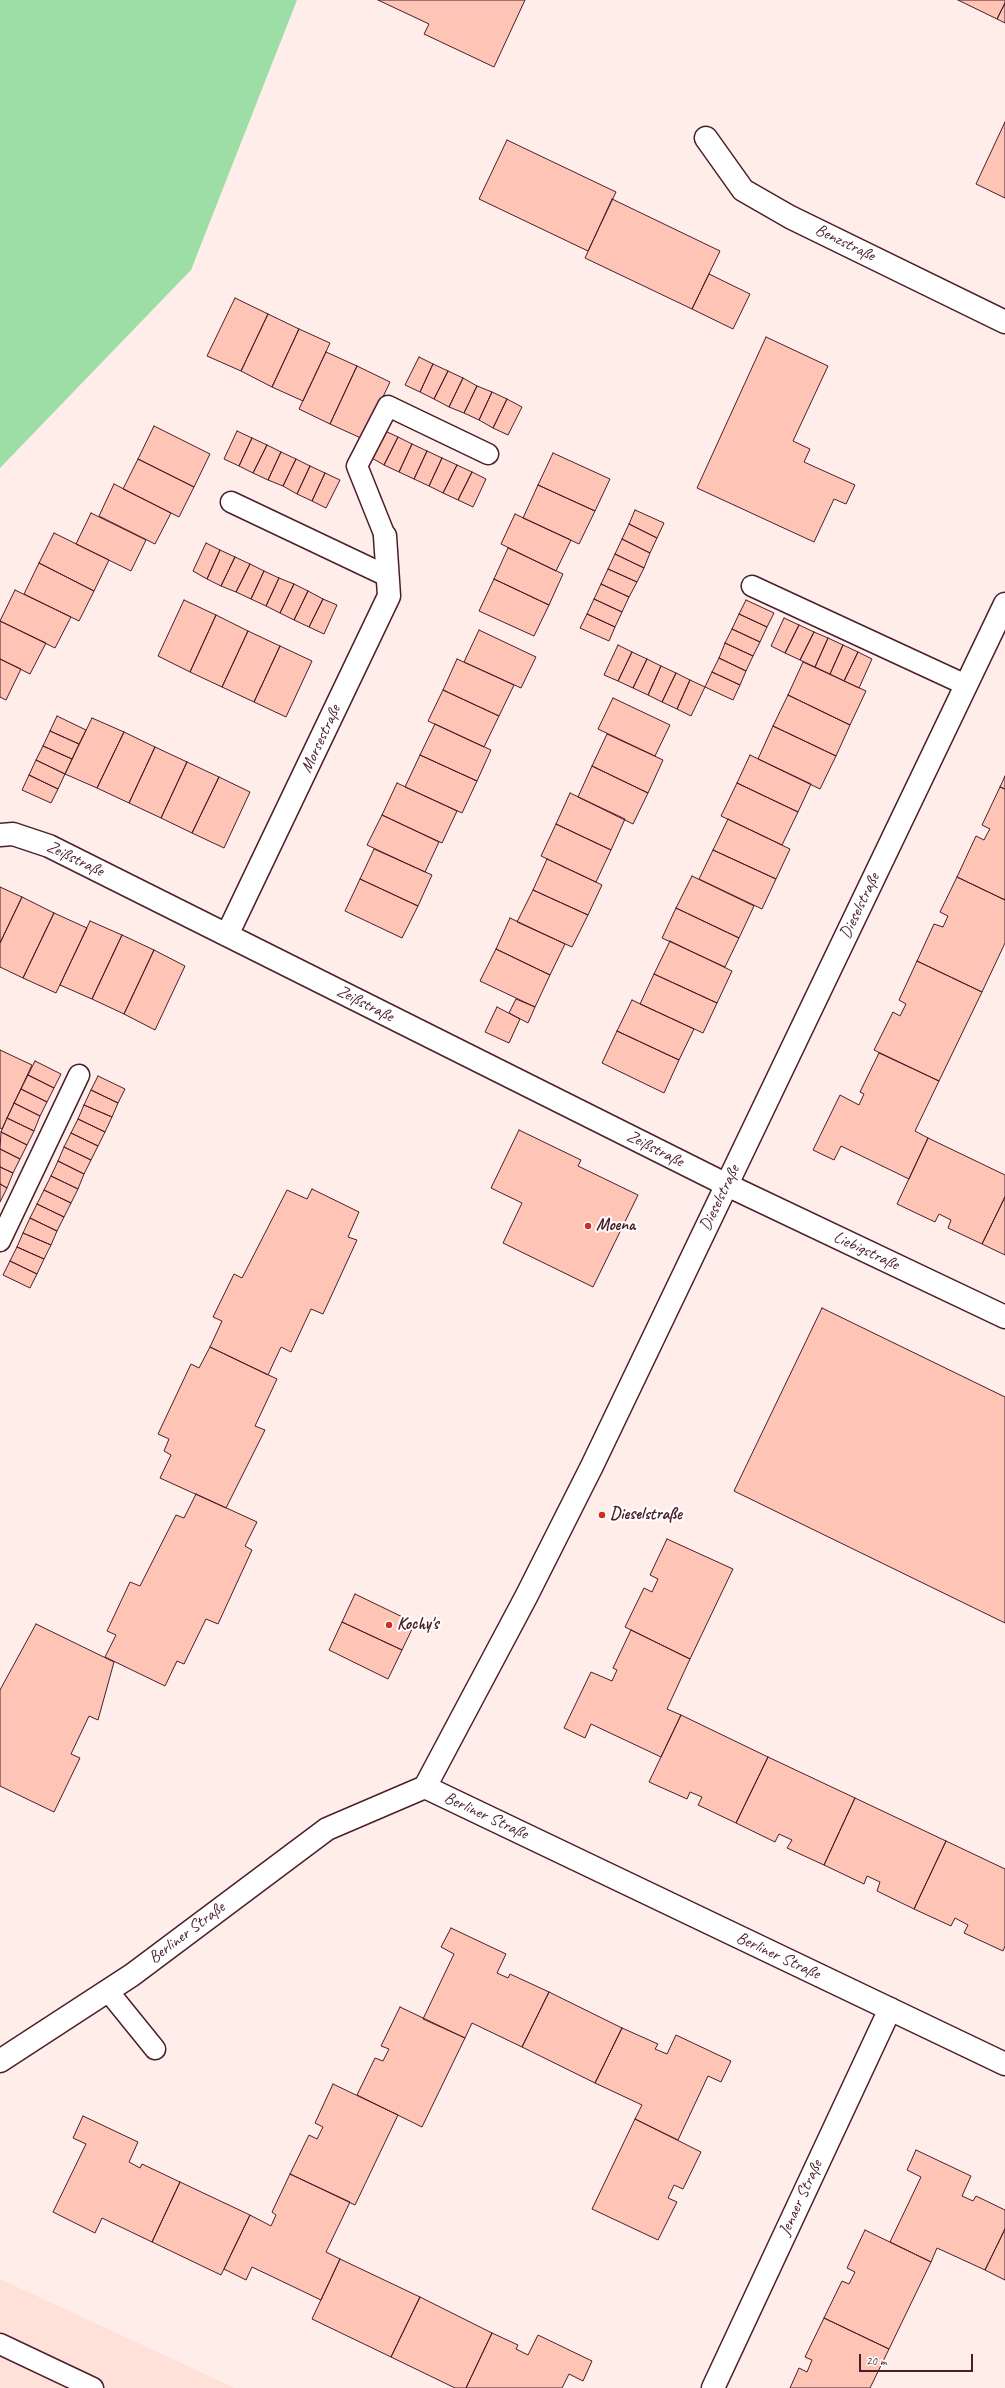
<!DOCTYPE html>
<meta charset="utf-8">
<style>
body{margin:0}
#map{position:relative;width:1005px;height:2388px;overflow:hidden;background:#ffede9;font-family:Caveat,sans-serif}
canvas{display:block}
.scale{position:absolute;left:859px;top:2354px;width:114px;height:18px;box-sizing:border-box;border:2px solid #4a1f2b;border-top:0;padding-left:5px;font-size:12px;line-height:14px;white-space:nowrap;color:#4a1f2b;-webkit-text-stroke:3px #fff;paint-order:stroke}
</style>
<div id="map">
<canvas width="1005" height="2388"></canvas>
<div class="scale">20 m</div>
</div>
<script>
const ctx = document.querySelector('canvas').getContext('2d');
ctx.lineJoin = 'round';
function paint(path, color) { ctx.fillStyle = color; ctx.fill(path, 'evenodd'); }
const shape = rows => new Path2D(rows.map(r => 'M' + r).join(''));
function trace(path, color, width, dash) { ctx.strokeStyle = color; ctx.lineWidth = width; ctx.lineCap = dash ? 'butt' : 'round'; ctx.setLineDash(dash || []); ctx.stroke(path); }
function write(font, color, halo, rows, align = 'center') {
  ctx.font = font + ' Caveat,sans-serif'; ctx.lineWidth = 4; ctx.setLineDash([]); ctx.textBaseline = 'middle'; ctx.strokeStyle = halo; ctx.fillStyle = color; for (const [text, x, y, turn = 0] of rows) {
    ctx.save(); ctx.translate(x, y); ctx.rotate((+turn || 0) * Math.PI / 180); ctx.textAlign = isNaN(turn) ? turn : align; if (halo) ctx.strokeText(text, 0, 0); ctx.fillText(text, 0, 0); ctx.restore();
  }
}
paint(shape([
 [0,2279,235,2388,0,2388]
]), '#ffe1da');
paint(shape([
 [0,0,297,0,191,270,0,468]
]), '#9ddda6');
const building = shape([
 [378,0,525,0,494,67,424,34,429,24,378,0],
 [958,0,1005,0,1005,3,997,19,958,0],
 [1005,3,1005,23,997,19,1005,3],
 [1005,122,1005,198,976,184,1005,122],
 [507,140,616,192,588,251,479,199,507,140],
 [612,199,720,251,692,309,585,258,612,199],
 [709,274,750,294,733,329,692,309,709,274],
 [235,298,268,314,241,371,207,356,235,298],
 [268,314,299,329,272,387,241,371,268,314],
 [299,329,330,343,303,401,272,387,299,329],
 [766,337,828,366,793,441,810,449,804,462,855,485,846,504,834,499,814,542,697,488,766,337],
 [326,352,357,366,330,424,299,409,326,352],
 [419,357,433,364,420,392,405,385,419,357],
 [433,364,448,371,434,399,420,392,433,364],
 [357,366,390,382,363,439,330,424,357,366],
 [448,371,463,378,449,407,434,399,448,371],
 [463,378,477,386,464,413,449,407,463,378],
 [477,386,492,392,479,420,464,413,477,386],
 [492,392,507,399,493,428,479,420,492,392],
 [507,399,522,407,508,435,493,428,507,399],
 [154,426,210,454,194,487,138,459,154,426],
 [383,430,398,437,384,465,370,457,383,430],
 [237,431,252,438,239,466,224,459,237,431],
 [398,437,412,444,399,472,384,465,398,437],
 [252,438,267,445,253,473,239,466,252,438],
 [412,444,427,451,414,479,399,472,412,444],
 [267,445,281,452,268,480,253,473,267,445],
 [427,451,442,458,429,486,414,479,427,451],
 [281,452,296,459,283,486,268,480,281,452],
 [553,453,610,479,595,511,538,485,553,453],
 [442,458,457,465,443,493,429,486,442,458],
 [138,459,194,487,179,517,123,489,138,459],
 [296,459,310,466,297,494,283,486,296,459],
 [457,465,472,472,458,500,443,493,457,465],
 [310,466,325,473,312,501,297,494,310,466],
 [472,472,486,479,473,507,458,500,472,472],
 [325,473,340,480,326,508,312,501,325,473],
 [114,484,171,513,155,544,99,516,114,484],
 [538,485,595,511,579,544,523,518,538,485],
 [635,510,664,523,657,538,629,524,635,510],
 [91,513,146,540,131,571,76,544,91,513],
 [515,514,571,540,556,571,501,544,515,514],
 [629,524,657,538,650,553,622,539,629,524],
 [54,533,109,560,94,591,39,563,54,533],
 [622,539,650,553,644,568,615,554,622,539],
 [206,543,220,550,207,579,193,571,206,543],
 [508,548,563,574,549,605,494,579,508,548],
 [220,550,235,557,221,586,207,579,220,550],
 [615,554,644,568,637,582,608,569,615,554],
 [235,557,250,564,236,592,221,586,235,557],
 [39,563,94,591,79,621,24,594,39,563],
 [250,564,264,571,251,599,236,592,250,564],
 [608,569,637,582,629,597,601,584,608,569],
 [264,571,279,578,266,606,251,599,264,571],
 [279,578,294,584,280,613,266,606,279,578],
 [494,579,549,605,534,636,479,611,494,579],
 [294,584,308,591,294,620,280,613,294,584],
 [601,584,629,597,622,612,594,599,601,584],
 [15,590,71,617,55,648,0,621,15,590],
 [308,591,323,599,309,627,294,620,308,591],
 [323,599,337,605,324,634,309,627,323,599],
 [594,599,622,612,615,627,587,614,594,599],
 [184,600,216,615,190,672,158,656,184,600],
 [746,600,774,613,767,627,739,614,746,600],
 [587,614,615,627,609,641,580,628,587,614],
 [739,614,767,627,760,642,732,629,739,614],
 [216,615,248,631,222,687,190,672,216,615],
 [784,618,799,625,785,653,771,646,784,618],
 [0,621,46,643,30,674,0,659,0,621],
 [799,625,814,632,800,660,785,653,799,625],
 [732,629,760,642,753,656,725,643,732,629],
 [479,630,536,657,521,688,464,662,479,630],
 [248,631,280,646,254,702,222,687,248,631],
 [814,632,828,638,815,667,800,660,814,632],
 [828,638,843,645,830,674,815,667,828,638],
 [725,643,753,656,746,671,719,658,725,643],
 [618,645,632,652,618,681,604,675,618,645],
 [843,645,858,652,844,681,830,674,843,645],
 [280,646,312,661,286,717,254,702,280,646],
 [632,652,647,659,633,688,618,681,632,652],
 [858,652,872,659,859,688,844,681,858,652],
 [719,658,746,671,740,685,712,672,719,658],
 [0,659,21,669,6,700,0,697,0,659],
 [457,659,514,685,499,716,443,690,457,659],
 [647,659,661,666,648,695,633,688,647,659],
 [803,662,866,691,850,725,788,695,803,662],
 [661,666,676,673,662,702,648,695,661,666],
 [712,672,740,685,733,700,705,687,712,672],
 [676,673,690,680,677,709,662,702,676,673],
 [690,680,705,687,691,716,677,709,690,680],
 [443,690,499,716,484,747,428,721,443,690],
 [788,695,850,725,836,756,773,726,788,695],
 [613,698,670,725,655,756,598,729,613,698],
 [57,716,86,730,79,744,50,731,57,716],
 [92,718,124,732,97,788,65,774,92,718],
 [435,724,491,750,477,781,420,755,435,724],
 [773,726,836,756,820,789,758,759,773,726],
 [50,731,79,744,72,759,43,746,50,731],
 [124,732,155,747,129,803,97,788,124,732],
 [607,734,663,760,648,793,592,766,607,734],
 [43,746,72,759,65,774,36,760,43,746],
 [155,747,187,762,161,818,129,803,155,747],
 [420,755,477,781,462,813,405,787,420,755],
 [750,755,811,784,798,812,737,783,750,755],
 [36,760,65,774,58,789,29,775,36,760],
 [187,762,219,777,192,833,161,818,187,762],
 [592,766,648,793,633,824,578,797,592,766],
 [29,775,58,789,51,803,22,790,29,775],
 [1005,776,1005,789,1000,787,1005,776],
 [219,777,250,792,224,848,192,833,219,777],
 [397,783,457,811,442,843,382,815,397,783],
 [737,783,798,812,782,845,721,816,737,783],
 [1000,787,1005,789,1005,900,957,877,976,836,984,840,987,834,990,829,982,825,1000,787],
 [570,793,625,819,611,850,556,824,570,793],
 [382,815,439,842,425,872,367,845,382,815],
 [728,819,790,849,776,879,713,850,728,819],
 [556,824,611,850,596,882,541,856,556,824],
 [374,849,432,875,418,906,360,879,374,849],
 [713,850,776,879,762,909,699,879,713,850],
 [547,859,602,885,588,915,533,890,547,859],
 [692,876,754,906,739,938,676,908,692,876],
 [957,877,1005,900,1005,943,982,992,917,961,934,924,943,927,948,916,940,912,957,877],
 [360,879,418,906,402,938,345,911,360,879],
 [0,887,22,897,0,943,0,887],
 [533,890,588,915,572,947,517,922,533,890],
 [22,897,54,913,23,978,0,967,0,943,22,897],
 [676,908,739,938,725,967,662,938,676,908],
 [54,913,87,928,56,993,23,978,54,913],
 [510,918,565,944,550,975,496,949,510,918],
 [90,921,122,935,92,999,60,985,90,921],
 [122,935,154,950,124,1014,92,999,122,935],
 [670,941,732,971,717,1003,654,974,670,941],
 [496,949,550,975,535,1007,480,981,496,949],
 [154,950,185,966,155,1030,124,1014,154,950],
 [917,961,982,992,939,1081,874,1050,893,1012,900,1016,906,1004,899,1000,917,961],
 [654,974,717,1003,703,1033,640,1004,654,974],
 [516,999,535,1007,528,1023,509,1013,516,999],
 [632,1000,694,1029,679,1060,617,1031,632,1000],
 [497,1007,520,1019,509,1043,485,1032,497,1007],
 [617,1031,679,1060,664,1093,602,1063,617,1031],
 [0,1050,32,1065,2,1129,0,1128,0,1050],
 [879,1053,939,1081,915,1131,928,1138,909,1179,841,1146,834,1160,813,1150,840,1095,859,1105,864,1094,860,1092,879,1053],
 [35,1061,61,1074,54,1088,28,1075,35,1061],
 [28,1075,54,1088,47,1102,21,1089,28,1075],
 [98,1076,125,1089,118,1103,91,1090,98,1076],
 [21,1089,47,1102,40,1116,14,1103,21,1089],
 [91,1090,118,1103,112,1117,84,1105,91,1090],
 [14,1103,40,1116,34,1131,7,1118,14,1103],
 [84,1105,112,1117,105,1132,78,1119,84,1105],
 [7,1118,34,1131,27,1145,1,1132,7,1118],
 [78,1119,105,1132,98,1146,71,1133,78,1119],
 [519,1130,581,1160,578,1166,638,1195,593,1287,503,1243,522,1203,491,1188,519,1130],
 [1,1132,27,1145,20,1159,0,1149,1,1132],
 [71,1133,98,1146,91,1160,64,1147,71,1133],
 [928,1138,1005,1175,1005,1197,982,1244,948,1228,951,1220,939,1214,935,1222,897,1204,928,1138],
 [64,1147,91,1160,84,1174,58,1161,64,1147],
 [0,1149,20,1159,13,1173,0,1167,0,1149],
 [58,1161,84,1174,78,1189,51,1176,58,1161],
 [0,1167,13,1173,7,1188,0,1184,0,1167],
 [51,1176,78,1189,71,1203,44,1190,51,1176],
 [0,1184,7,1188,0,1202,0,1184],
 [312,1189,359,1212,348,1237,357,1240,323,1314,311,1309,291,1352,281,1347,268,1375,210,1347,222,1321,213,1317,234,1274,242,1278,287,1190,307,1199,312,1189],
 [44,1190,71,1203,64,1217,37,1204,44,1190],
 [1005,1197,1005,1255,982,1244,1005,1197],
 [37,1204,64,1217,57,1231,30,1218,37,1204],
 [30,1218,57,1231,51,1245,23,1233,30,1218],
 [23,1233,51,1245,44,1259,17,1247,23,1233],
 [17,1247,44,1259,37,1274,10,1261,17,1247],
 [10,1261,37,1274,30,1288,3,1275,10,1261],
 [822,1308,1005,1397,1005,1623,734,1491,822,1308],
 [210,1347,277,1379,255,1426,265,1430,226,1508,160,1478,171,1455,164,1451,169,1439,158,1434,191,1364,199,1368,210,1347],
 [196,1494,257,1522,245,1546,252,1550,218,1624,206,1619,184,1664,177,1661,165,1686,105,1657,116,1635,107,1631,130,1582,140,1586,176,1515,184,1518,196,1494],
 [667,1539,733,1569,690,1659,625,1627,644,1588,652,1592,658,1579,650,1575,667,1539],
 [355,1594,415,1623,402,1650,342,1622,355,1594],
 [342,1622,402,1650,388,1679,329,1650,342,1622],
 [36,1624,114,1662,98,1720,89,1716,71,1754,80,1758,54,1812,0,1786,0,1690,36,1624],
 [631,1630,690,1659,667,1709,681,1715,661,1757,591,1724,585,1738,564,1728,591,1672,612,1681,617,1670,613,1668,631,1630],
 [681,1715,768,1757,736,1823,698,1805,702,1797,690,1792,687,1799,649,1782,681,1715],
 [768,1757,855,1798,824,1865,787,1848,792,1840,779,1834,775,1842,736,1823,768,1757],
 [855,1798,946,1841,914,1909,877,1891,880,1882,867,1876,864,1884,824,1865,855,1798],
 [946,1841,1005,1869,1005,1946,1003,1951,964,1933,968,1925,955,1918,951,1926,914,1909,946,1841],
 [451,1928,506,1954,497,1973,508,1978,510,1974,549,1992,522,2047,472,2023,465,2038,423,2019,454,1954,441,1947,451,1928],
 [549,1992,622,2028,595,2083,522,2047,549,1992],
 [400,2007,465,2038,422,2127,357,2095,375,2058,383,2061,389,2049,381,2046,400,2007],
 [622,2028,658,2044,655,2049,667,2054,676,2035,731,2061,721,2082,708,2076,678,2140,635,2119,642,2105,595,2083,622,2028],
 [333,2084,398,2115,355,2205,290,2174,309,2135,317,2139,323,2127,315,2123,333,2084],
 [83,2116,138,2142,129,2162,140,2168,142,2164,180,2182,152,2242,102,2218,95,2233,53,2212,86,2144,73,2138,83,2116],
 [635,2119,701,2152,683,2189,674,2185,668,2198,677,2202,658,2240,592,2209,635,2119],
 [916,2150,971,2176,962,2196,973,2201,976,2196,1005,2210,1005,2229,985,2270,937,2248,931,2262,890,2242,921,2177,907,2170,916,2150],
 [290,2174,350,2202,326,2252,340,2259,321,2300,252,2267,246,2280,224,2269,250,2215,271,2226,276,2215,272,2212,290,2174],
 [180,2182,250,2215,221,2275,152,2242,180,2182],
 [1005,2229,1005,2280,985,2270,1005,2229],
 [865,2230,931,2262,889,2349,824,2318,842,2281,849,2284,855,2272,847,2268,865,2230],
 [340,2259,420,2297,391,2357,312,2319,340,2259],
 [420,2297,492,2333,466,2388,455,2388,391,2357,420,2297],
 [824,2318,889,2349,870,2388,790,2388,799,2368,807,2372,812,2360,805,2357,824,2318],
 [492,2333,518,2345,516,2349,528,2355,538,2335,592,2361,583,2381,569,2374,562,2388,466,2388,492,2333]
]);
paint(building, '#fec4b6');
trace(building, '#4a1f2b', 1);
const service = shape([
 [231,502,387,576],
 [385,536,357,466,388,406,488,454],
 [752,586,966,685],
 [0,1241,79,1075],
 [108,1991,155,2049],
 [0,2344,93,2388]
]);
const minor = shape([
 [706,138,743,190,790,217,1005,322],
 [0,835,13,834,49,846,727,1185,1005,1317],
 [227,935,389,596,385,536],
 [713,2388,890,2009]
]);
const tertiary = shape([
 [425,1787,526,1597,592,1466,1005,604],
 [0,2061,132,1975,327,1829,425,1787,1005,2064]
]);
trace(service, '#4a1f2b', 23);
trace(minor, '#4a1f2b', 25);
trace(tertiary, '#4a1f2b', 25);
trace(service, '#fff', 20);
trace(minor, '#fff', 22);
trace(tertiary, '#fff', 22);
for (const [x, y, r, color] of [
 [588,1226,4,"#c8321e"],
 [602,1515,4,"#c8321e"],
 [389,1625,4,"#c8321e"]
]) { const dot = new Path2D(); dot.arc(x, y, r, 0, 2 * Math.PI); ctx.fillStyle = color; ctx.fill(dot); trace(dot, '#fff', 1.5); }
write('17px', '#4a1f2b', '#fff', [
 ["Benzstraße",845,243,26],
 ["Morsestraße",321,739,-65],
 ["Zeißstraße",75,859,26],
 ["Dieselstraße",860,906,-64],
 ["Zeißstraße",365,1004,27],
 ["Zeißstraße",655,1149,27],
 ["Dieselstraße",720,1198,-64],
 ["Liebigstraße",866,1251,25],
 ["Berliner Straße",486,1816,25],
 ["Berliner Straße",187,1933,-37],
 ["Berliner Straße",778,1956,25],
 ["Jenaer Straße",801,2198,-65]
]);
write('bold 17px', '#4a1f2b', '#fff', [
 ["Moena",596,1226],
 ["Dieselstraße",610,1515],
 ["Kochy's",397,1625]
], 'left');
</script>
